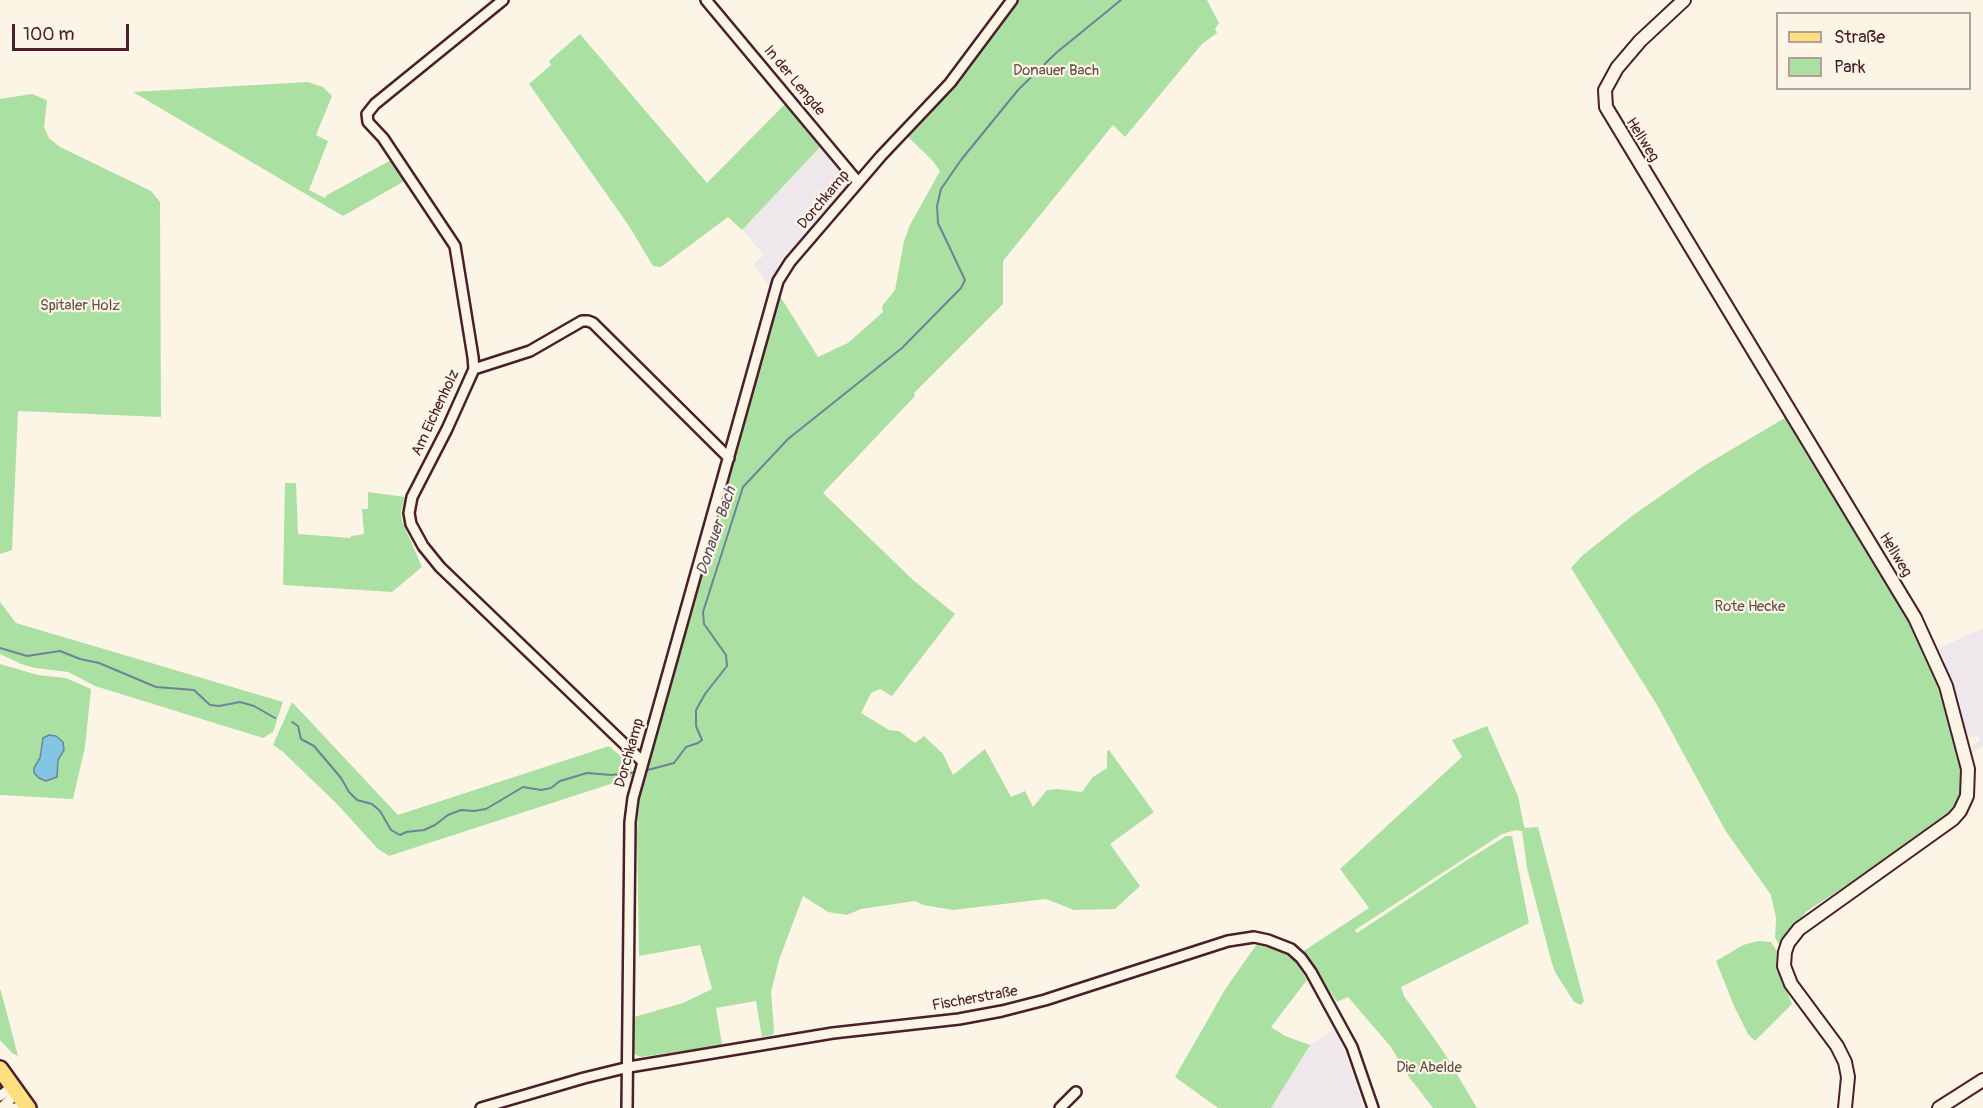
<!DOCTYPE html>
<meta charset="utf-8">
<style>
body{margin:0}
#map{position:relative;width:1983px;height:1108px;overflow:hidden;background:#fcf5e5;font-family:Pangolin,sans-serif}
canvas{display:block}
.legend{position:absolute;left:1776px;top:12px;width:195px;height:78px;box-sizing:border-box;background:#fcf5e5;border:2px solid #b59f9b;margin:0;padding:8px 10px;list-style:none;font-size:18px;color:#4a1f2b}
.legend li{display:flex;align-items:center;gap:12px;height:30px}
.legend b{width:30px;border:2px solid #b59f9b}
.scale{position:absolute;left:12px;top:24px;width:117px;height:27px;box-sizing:border-box;border:3px solid #4a1f2b;border-top:0;padding-left:8px;font-size:18px;line-height:21px;white-space:nowrap;color:#4a1f2b;-webkit-text-stroke:4px #fcf5e5;paint-order:stroke}
</style>
<div id="map">
<canvas width="1983" height="1108"></canvas>
<ul class="legend">
<li><b style="height:8px;background:#fedf80"></b>Straße</li>
<li><b style="height:16px;background:#abe0a3"></b>Park</li>
</ul>
<div class="scale">100 m</div>
</div>
<script>
const ctx = document.querySelector('canvas').getContext('2d');
ctx.lineJoin = 'round';
function paint(path, color) { ctx.fillStyle = color; ctx.fill(path, 'evenodd'); }
const shape = rows => new Path2D(rows.map(r => 'M' + r).join(''));
function trace(path, color, width, dash) { ctx.strokeStyle = color; ctx.lineWidth = width; ctx.lineCap = dash ? 'butt' : 'round'; ctx.setLineDash(dash || []); ctx.stroke(path); }
function write(font, color, halo, rows, align = 'center') {
  ctx.font = font + ' Pangolin,sans-serif'; ctx.lineWidth = 4.5; ctx.setLineDash([]); ctx.textBaseline = 'middle'; ctx.strokeStyle = halo; ctx.fillStyle = color; for (const [text, x, y, turn = 0] of rows) {
    ctx.save(); ctx.translate(x, y); ctx.rotate((+turn || 0) * Math.PI / 180); ctx.textAlign = isNaN(turn) ? turn : align; if (halo) ctx.strokeText(text, 0, 0); ctx.fillText(text, 0, 0); ctx.restore();
  }
}
paint(shape([
 [820,147,852,184,777,270,770,288,753,264,764,255,742,230],
 [1983,628,1983,747,1973,752,1971,747,1980,740,1978,735,1968,737,1951,684,1935,650],
 [1335,1029,1350,1065,1364,1108,1271,1108,1310,1045]
]), '#eee8ec');
paint(shape([
 [1018,0,1207,0,1219,23,1215,29,1217,33,1202,44,1125,137,1113,125,1003,261,1003,304,914,393,915,396,823,493,913,580,955,614,892,696,880,689,871,693,861,713,889,730,899,731,915,743,924,736,943,754,953,775,985,749,1011,797,1025,791,1033,807,1047,790,1058,789,1082,792,1093,777,1107,768,1107,751,1109,750,1154,812,1110,844,1140,886,1115,909,1074,910,1046,899,953,910,923,905,915,901,861,909,847,915,828,912,803,896,779,960,771,992,774,1030,773,1035,762,1037,756,1001,716,1008,722,1045,641,1057,636,1055,633,1050,634,1017,683,1003,712,989,700,945,639,956,637,833,639,800,644,779,642,779,780,296,818,357,848,343,883,312,882,306,895,290,904,241,910,225,940,171,932,160,907,136,917,126,915,124,979,55],
 [580,34,707,183,785,104,820,147,742,230,728,217,661,267,653,266,629,226,529,84,551,65,549,61],
 [308,82,323,87,332,96,316,135,328,141,309,190,325,198,327,195,393,159,409,183,403,182,343,216,133,92],
 [32,94,47,100,44,127,49,138,60,147,151,191,160,202,161,417,18,411,12,550,0,554,0,99],
 [1788,416,1912,620,1942,688,1965,776,1958,804,1949,815,1920,838,1807,911,1793,927,1783,942,1779,944,1775,938,1776,918,1771,895,1725,830,1657,705,1571,568,1583,555,1632,516,1702,467],
 [285,483,296,483,298,534,351,538,351,536,364,534,362,509,368,509,368,492,405,497,401,511,402,521,422,567,392,592,283,585],
 [0,602,16,623,283,702,273,732,263,738,95,686,68,672,35,668,21,664,0,654],
 [0,664,38,675,66,678,91,689,85,747,73,799,0,795],
 [292,702,398,815,609,746,631,765,632,777,389,856,378,849,337,804,283,752,273,745],
 [1487,726,1518,796,1524,826,1525,828,1538,827,1584,1001,1581,1005,1574,1002,1555,972,1551,960,1527,868,1522,831,1516,830,1502,834,1355,930,1357,933,1464,862,1506,836,1512,836,1529,923,1401,987,1404,996,1443,1051,1477,1108,1433,1108,1409,1077,1391,1047,1348,997,1337,1002,1309,959,1302,952,1369,908,1340,869,1462,757,1452,740],
 [1758,941,1771,942,1778,953,1776,966,1792,1004,1755,1041,1748,1034,1734,1006,1716,961,1743,945],
 [1257,944,1266,944,1286,953,1293,958,1307,980,1271,1027,1285,1036,1310,1045,1271,1108,1218,1108,1175,1077,1226,988],
 [0,989,1,991,18,1056,12,1053,0,1040]
]), '#abe0a3');
const water = shape([
 [49,735,56,736,63,742,64,750,58,760,57,777,46,781,39,778,34,773,34,768,40,758,43,738,49,735]
]);
paint(water, '#82c6e3');
trace(water, '#6c8399', 1.5);
trace(shape([
 [0,648,27,656,60,651,80,659,99,663,156,687,194,690,210,705,219,706,240,702,254,706,275,718],
 [292,722,298,726,301,739,314,746,341,778,349,792,357,800,372,804,380,811,391,830,400,835,406,832,424,830,435,825,448,815,461,810,474,811,486,809,523,787,541,790,551,788,560,781,587,773,611,775,638,772],
 [644,771,674,763,686,747,698,743,702,740,696,726,696,710,705,694,727,666,726,655,704,624,703,612,743,487,788,439,902,348,961,288,965,280,938,223,937,206,941,189,961,160,1018,90,1056,53,1121,0]
]), '#6c8399', 2);
const minor = shape([
 [503,0,375,104,367,114,368,122,383,138,455,246,473,357,474,369,447,429,412,497,409,513,411,524,423,546,440,567,643,762],
 [706,0,858,182],
 [474,369,530,351,582,321,588,321,593,323,729,458],
 [0,1096,13,1086],
 [1,1108,18,1092],
 [8,1108,20,1108],
 [481,1108,584,1078,629,1067,833,1033,959,1019,1002,1011,1045,1000,1228,941,1254,937,1268,940,1291,949,1301,958,1311,972,1352,1047,1373,1108],
 [627,1108,630,822,633,798,778,281,790,262,881,156,950,83,1012,0],
 [1060,1108,1076,1092]
]);
const tertiary = shape([
 [1684,0,1640,41,1617,68,1605,90,1606,107,1915,618,1946,686,1968,769,1967,796,1960,811,1953,819,1799,929,1788,943,1785,952,1784,966,1791,984,1837,1046,1845,1062,1848,1077,1845,1108],
 [1939,1108,1983,1080]
]);
const primary = shape([
 [0,1069,28,1108]
]);
trace(minor, '#4a1f2b', 14);
trace(tertiary, '#4a1f2b', 16);
trace(primary, '#4a1f2b', 20);
trace(minor, '#fcf5e5', 9);
trace(tertiary, '#fcf5e5', 12);
trace(primary, '#fedf80', 15);
write('15px', '#624f49', '#fcf5e5', [
 ["Donauer Bach",1056,71],
 ["Spitaler Holz",80,306],
 ["Rote Hecke",1750,607],
 ["Die Abelde",1429,1068]
]);
write('15px', '#4a1f2b', '#fcf5e5', [
 ["In der Lengde",794,81,50],
 ["Hellweg",1642,140,58],
 ["Dorchkamp",824,200,-50],
 ["Am Eichenholz",436,413,-65],
 ["Hellweg",1895,555,59],
 ["Dorchkamp",630,753,-74],
 ["Fischerstraße",975,999,-10]
]);
write('italic 16px', '#5b5162', '#fcf5e5', [
 ["Donauer Bach",717,531,-71]
]);
</script>
